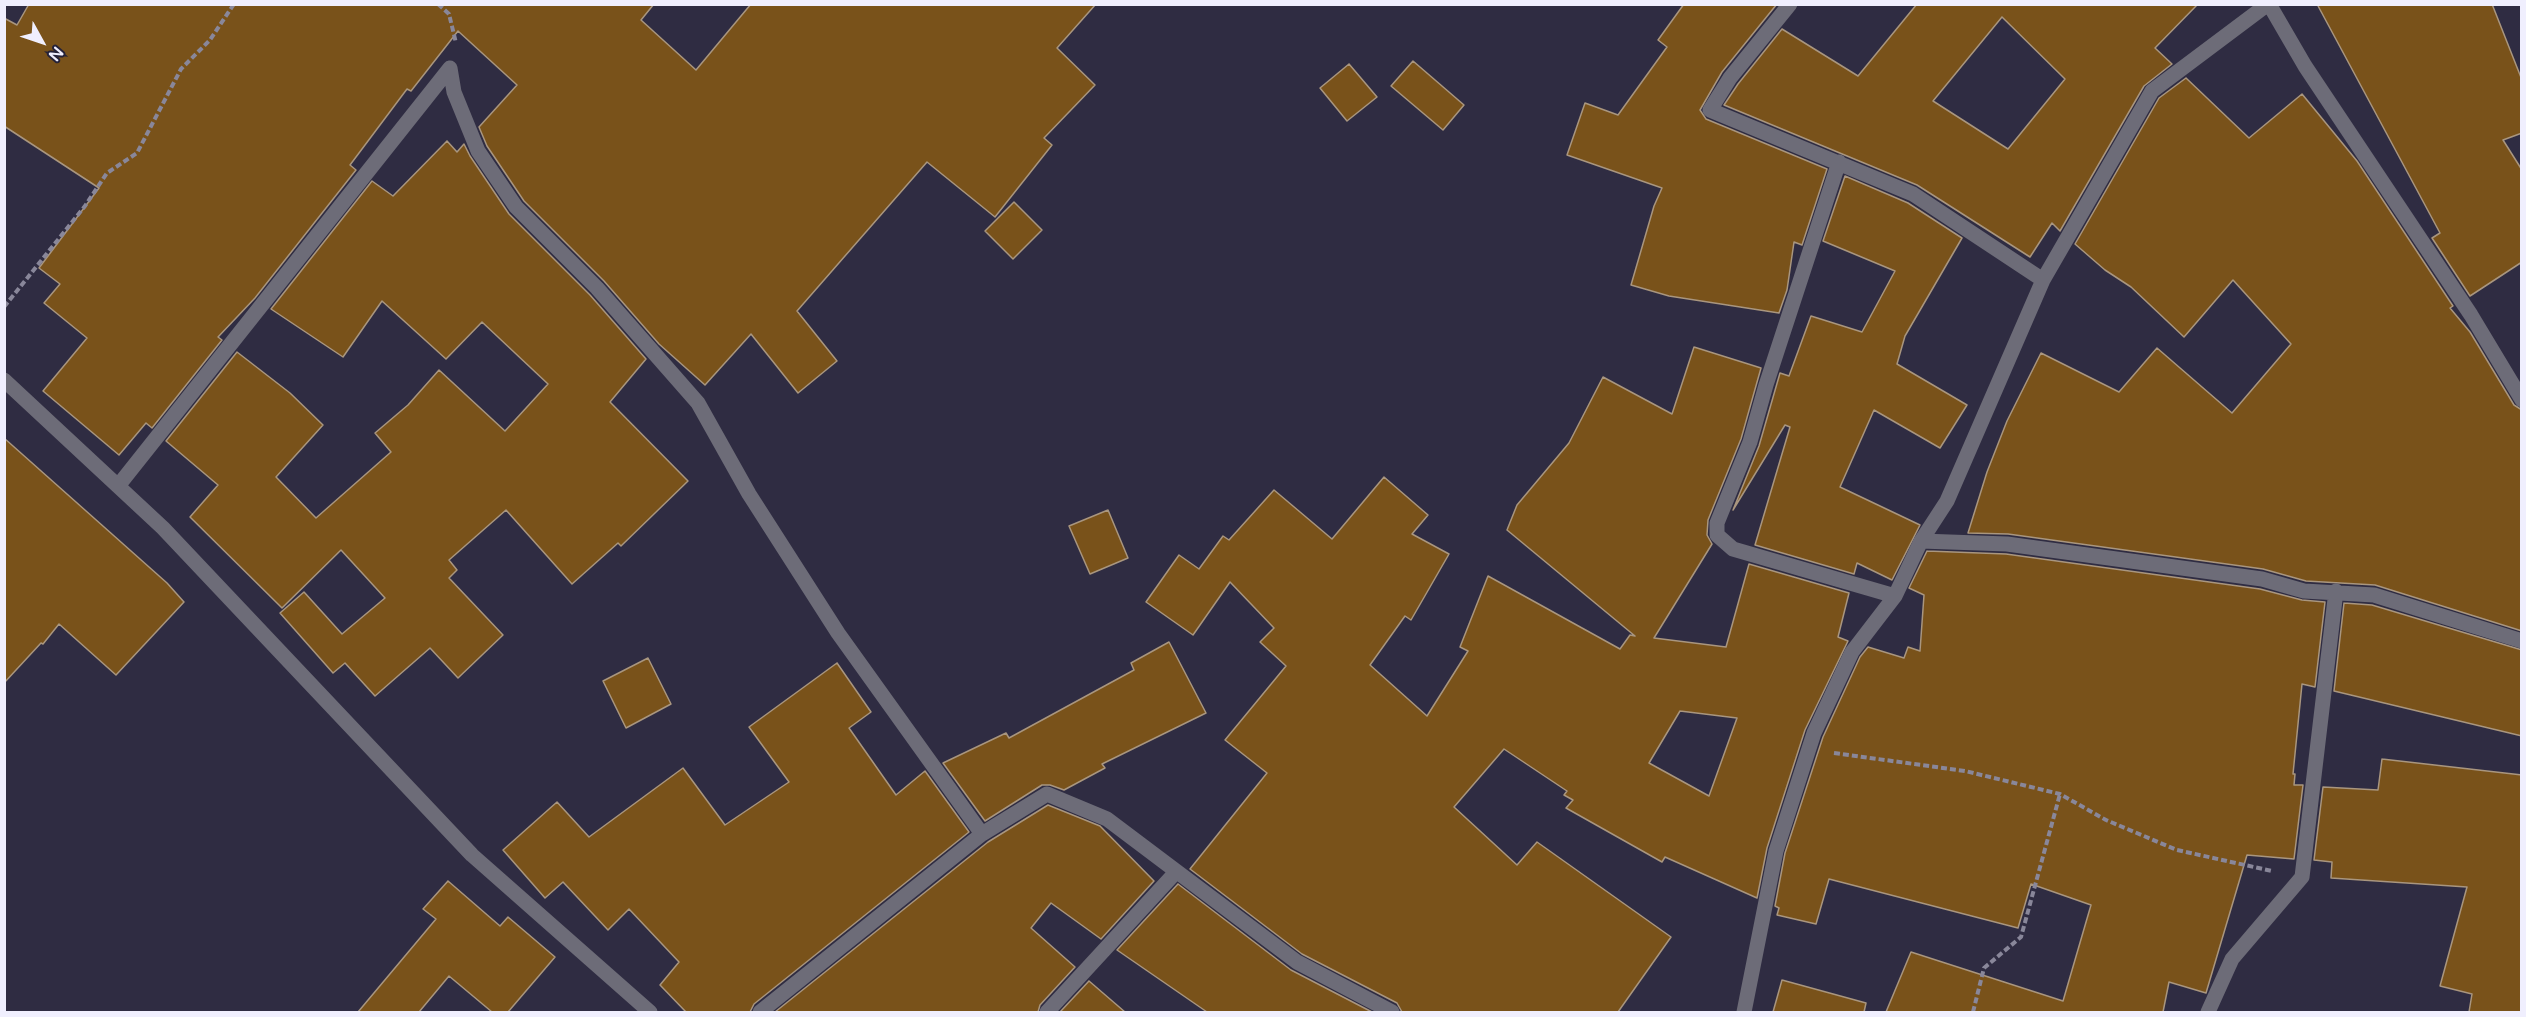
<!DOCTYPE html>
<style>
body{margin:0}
#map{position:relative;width:2526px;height:1017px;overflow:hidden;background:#2f2c42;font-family:"Varela Round",sans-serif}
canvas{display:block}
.frame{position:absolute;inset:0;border:6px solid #f0effe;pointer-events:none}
.north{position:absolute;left:12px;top:12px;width:60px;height:60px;-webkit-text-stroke:4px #252238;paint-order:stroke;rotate:130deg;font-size:16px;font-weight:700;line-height:24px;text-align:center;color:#f0effe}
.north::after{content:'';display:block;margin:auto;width:21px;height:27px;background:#f0effe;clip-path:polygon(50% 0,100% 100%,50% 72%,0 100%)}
</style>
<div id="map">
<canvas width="2526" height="1017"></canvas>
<div class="frame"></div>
<div class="north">N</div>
</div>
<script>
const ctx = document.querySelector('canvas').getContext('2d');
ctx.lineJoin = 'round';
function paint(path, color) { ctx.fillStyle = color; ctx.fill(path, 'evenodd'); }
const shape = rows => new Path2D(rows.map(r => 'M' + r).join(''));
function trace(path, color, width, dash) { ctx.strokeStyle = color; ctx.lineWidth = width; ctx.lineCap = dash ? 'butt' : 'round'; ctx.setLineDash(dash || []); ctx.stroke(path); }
const building = shape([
 [29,4,654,4,641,20,696,70,751,4,1096,4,1057,48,1095,85,1044,138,1052,145,995,217,927,162,797,311,837,361,798,393,751,334,705,385,659,344,604,281,524,201,487,146,479,127,517,85,458,31,411,91,407,89,350,165,356,170,255,298,218,337,222,340,152,428,146,423,119,455,43,391,87,338,44,303,60,284,39,268,99,188,4,126,4,18,17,25,29,4],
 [1684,4,1777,4,1722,72,1700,110,1706,119,1827,169,1802,245,1794,242,1787,290,1779,313,1669,296,1631,285,1654,206,1662,188,1567,155,1585,103,1618,115,1667,47,1658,40,1684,4],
 [1917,4,2198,4,2155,48,2172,64,2144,86,2060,231,2052,223,2030,257,1917,185,1724,105,1738,84,1782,29,1858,76,1917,4],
 [2002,17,2065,79,2008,149,1933,101,2002,17],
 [2317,4,2492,4,2522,80,2522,133,2503,140,2522,170,2522,262,2470,296,2432,238,2440,233,2317,4],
 [1413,61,1464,105,1443,130,1391,86,1413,61],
 [1349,64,1377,97,1347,121,1320,88,1349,64],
 [2186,78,2249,138,2302,94,2357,161,2453,306,2450,308,2470,332,2514,405,2522,410,2522,631,2375,585,2306,581,2263,569,2008,534,1968,533,1987,472,2007,421,2041,353,2119,392,2157,348,2232,413,2291,344,2233,280,2184,337,2131,287,2105,270,2075,244,2159,98,2186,78],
 [447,141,457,152,464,144,470,156,509,214,590,295,646,359,610,402,688,481,621,546,618,543,572,584,506,510,449,560,457,570,449,578,503,635,458,678,430,648,375,696,345,663,333,673,280,613,304,592,342,634,385,598,341,550,282,608,190,517,218,485,166,441,237,352,290,393,323,425,276,477,316,518,391,452,375,433,408,405,439,370,505,431,548,384,482,322,446,359,382,301,343,357,271,309,372,181,393,196,447,141],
 [1845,176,1908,203,1962,238,1905,336,1897,364,1967,405,1940,448,1874,410,1840,487,1920,525,1892,580,1857,563,1854,574,1755,545,1790,427,1785,425,1733,510,1759,446,1780,373,1789,376,1811,316,1862,332,1895,271,1823,241,1845,176],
 [1014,202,1042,230,1013,259,985,231,1014,202],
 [1694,347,1761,368,1741,439,1708,520,1707,535,1712,544,1654,638,1726,647,1749,564,1849,593,1838,637,1848,641,1805,730,1767,848,1757,898,1665,857,1662,862,1566,808,1573,800,1564,795,1567,791,1504,749,1454,807,1517,865,1537,842,1671,937,1618,1012,1402,1012,1397,1003,1302,954,1190,869,1267,773,1225,740,1286,666,1260,642,1274,628,1230,582,1193,635,1146,602,1179,555,1199,569,1223,536,1229,540,1274,490,1332,539,1384,477,1428,515,1412,534,1449,554,1411,620,1405,616,1370,665,1427,716,1468,651,1460,647,1488,576,1620,649,1630,635,1635,636,1507,530,1517,505,1569,443,1603,377,1672,414,1694,347],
 [1680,711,1737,718,1709,796,1649,763,1680,711],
 [4,438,167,583,184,602,116,675,59,624,43,644,41,643,4,683,4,438],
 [1108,510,1128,558,1090,574,1069,526,1108,510],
 [1927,551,2006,554,2260,589,2302,600,2325,602,2315,687,2302,684,2293,774,2295,774,2294,785,2303,785,2294,859,2247,855,2206,993,2169,982,2163,1012,1886,1012,1911,952,2063,1001,2091,905,2031,884,2018,928,1829,879,1816,924,1777,915,1779,908,1775,906,1785,853,1823,737,1860,657,1868,647,1904,658,1908,647,1920,651,1924,595,1909,588,1927,551],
 [2344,603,2372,605,2522,650,2522,736,2334,691,2344,603],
 [1169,642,1206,713,1102,764,1105,768,1064,790,1050,785,1042,785,985,821,943,763,1006,733,1009,738,1134,670,1131,663,1169,642],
 [648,658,671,704,626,728,603,681,648,658],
 [837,663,871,712,849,728,896,795,925,771,969,832,754,1004,750,1012,686,1012,660,985,679,962,629,909,608,930,563,882,545,898,503,850,557,802,589,837,683,768,725,825,789,782,749,727,837,663],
 [2382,759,2522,775,2522,1012,2469,1012,2472,994,2440,986,2467,887,2331,878,2332,862,2314,860,2323,787,2378,790,2382,759],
 [1048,805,1100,826,1154,881,1101,939,1051,903,1031,928,1075,967,1040,1005,1038,1012,775,1012,988,842,1048,805],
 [448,881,500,926,508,917,555,957,508,1012,492,1012,449,976,419,1012,358,1012,436,919,423,909,448,881],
 [1178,884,1291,970,1372,1012,1207,1012,1117,950,1178,884],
 [1782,980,1866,1003,1864,1012,1773,1012,1782,980],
 [1089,981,1125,1012,1060,1012,1089,981]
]);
paint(building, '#79521a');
trace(building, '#a9967f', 1.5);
trace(shape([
 [438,4,449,14,456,43],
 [4,307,85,206,107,173,137,153,181,69,210,40,234,4],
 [1834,753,1965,771,2060,794,2106,820,2177,850,2272,871],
 [1973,1012,1984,968,2021,937,2060,794]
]), '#89879a', 4, [6, 3]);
trace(shape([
 [1790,4,1730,78,1710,110,1913,194,2043,280],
 [2269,4,2305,66,2471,315,2522,400],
 [450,68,454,92,478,151,516,207,597,288,698,403,749,494,838,633,982,834],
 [1839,162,1766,385,1750,442,1717,523,1717,535,1733,549,1895,596],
 [4,380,163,528,472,855,650,1012],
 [118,486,450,68],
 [1921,541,2007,544,2262,579,2304,591,2374,595,2522,641],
 [760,1012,982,834,1047,794,1107,819,1297,962,1392,1012],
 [1047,1012,1176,872],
 [1744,1012,1776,851,1814,733,1852,652,1895,596,1921,541,1947,501,2043,280,2152,91,2268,4],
 [2208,1012,2232,959,2302,877,2336,591]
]), '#6d6c78', 15);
</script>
